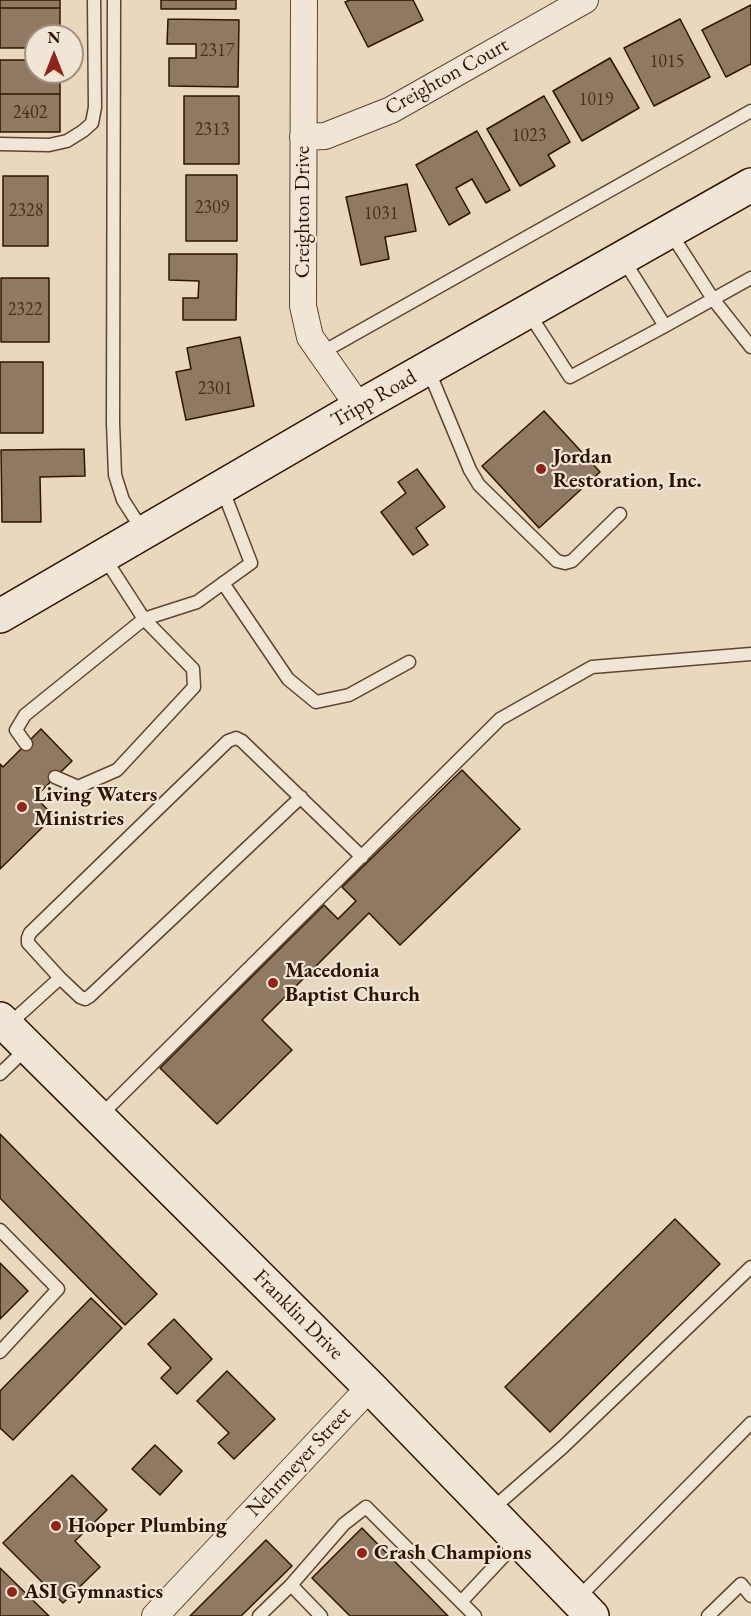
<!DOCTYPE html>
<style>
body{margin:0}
#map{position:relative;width:751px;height:1616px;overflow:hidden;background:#e9d7be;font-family:"EB Garamond",serif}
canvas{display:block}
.north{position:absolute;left:24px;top:24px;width:60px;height:60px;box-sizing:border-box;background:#f1e5d5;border:2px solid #a39180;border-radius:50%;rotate:0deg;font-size:16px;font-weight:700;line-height:24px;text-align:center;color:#2f1401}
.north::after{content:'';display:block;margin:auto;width:21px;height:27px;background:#8f2418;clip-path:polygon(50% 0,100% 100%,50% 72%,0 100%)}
</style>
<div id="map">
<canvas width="751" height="1616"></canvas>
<div class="north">N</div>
</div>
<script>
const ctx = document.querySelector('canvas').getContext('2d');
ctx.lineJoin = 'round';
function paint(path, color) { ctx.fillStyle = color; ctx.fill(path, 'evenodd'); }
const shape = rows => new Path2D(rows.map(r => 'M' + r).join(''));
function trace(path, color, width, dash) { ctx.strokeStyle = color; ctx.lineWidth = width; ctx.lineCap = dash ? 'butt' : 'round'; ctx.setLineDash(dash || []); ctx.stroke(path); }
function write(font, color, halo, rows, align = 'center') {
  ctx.font = font + ' "EB Garamond",serif'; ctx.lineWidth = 4.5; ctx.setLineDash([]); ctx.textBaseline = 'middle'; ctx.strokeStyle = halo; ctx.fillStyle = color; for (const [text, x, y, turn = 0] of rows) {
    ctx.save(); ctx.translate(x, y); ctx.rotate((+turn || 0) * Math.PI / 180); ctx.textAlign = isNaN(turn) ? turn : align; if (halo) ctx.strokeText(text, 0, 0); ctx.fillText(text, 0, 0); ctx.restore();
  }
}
const building = shape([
 [0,0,60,0,60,8,0,8,0,0],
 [161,0,236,0,236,9,161,9,161,0],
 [350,0,413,0,423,20,368,47,345,2,350,0],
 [751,5,751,64,726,77,702,30,751,5],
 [0,8,60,8,60,36,36,36,36,48,0,48,0,8],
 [168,19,239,20,238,87,169,86,169,58,196,58,196,44,167,44,168,19],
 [680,19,710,77,654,106,624,48,680,19],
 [610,58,639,108,582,141,553,91,610,58],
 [0,60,36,60,36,72,60,72,60,94,0,94,0,60],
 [0,94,60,94,60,132,0,132,0,94],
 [184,96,239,96,239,164,184,164,184,96],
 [544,96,570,142,548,155,555,166,520,186,487,129,544,96],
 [477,131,510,190,486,203,472,179,456,188,470,213,449,225,416,165,477,131],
 [186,175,237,175,237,241,186,241,186,175],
 [3,176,48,176,48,246,3,246,3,176],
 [407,184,416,231,385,237,389,259,361,265,346,197,407,184],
 [169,254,237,254,236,320,183,320,183,298,198,298,199,281,169,280,169,254],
 [1,278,49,278,49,342,1,342,1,278],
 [240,337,254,406,186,420,176,372,191,369,187,348,240,337],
 [0,362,43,362,43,433,0,433,0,362],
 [544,411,600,472,539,528,482,466,544,411],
 [84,449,85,476,40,477,41,522,2,522,1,450,84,449],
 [417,469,445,507,416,528,428,545,413,555,381,512,406,493,398,482,417,469],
 [41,729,72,761,35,797,54,816,0,869,0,764,3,767,41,729],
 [462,770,520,829,400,945,369,913,262,1020,292,1050,217,1124,160,1068,324,905,338,919,356,901,342,887,462,770],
 [0,1134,157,1294,125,1325,0,1198,0,1134],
 [675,1219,720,1264,550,1432,505,1387,675,1219],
 [0,1263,28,1291,0,1319,0,1263],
 [91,1298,122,1328,13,1440,0,1428,0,1391,91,1298],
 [174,1319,212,1359,177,1394,161,1378,171,1368,148,1344,174,1319],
 [227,1371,275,1419,234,1459,218,1443,229,1433,197,1401,227,1371],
 [155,1445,182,1471,160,1495,132,1469,155,1445],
 [72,1475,107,1510,75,1541,100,1567,63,1603,3,1543,72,1475],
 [362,1528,448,1616,350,1616,312,1578,362,1528],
 [266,1540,292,1566,241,1616,190,1616,266,1540],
 [0,1568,49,1616,0,1616,0,1568]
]);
paint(building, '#907963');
trace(building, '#2f1401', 1.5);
const lane = shape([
 [114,0,113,423,115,475,123,500,143,531],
 [0,144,49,145,67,141,83,131,92,123,95,107,94,0],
 [670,232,713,299,751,347],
 [623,259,665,326],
 [528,312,570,377,665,326,751,278],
 [321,353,751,111],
 [428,369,470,470,479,485,557,561,565,563,572,561,620,514],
 [223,583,288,679,316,702,349,695,409,662],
 [26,744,16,730,25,715,144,619,104,557],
 [55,777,78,787,117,770,194,687,193,669,144,619,197,602,251,563,222,488],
 [60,978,80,997,85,999,90,996,301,797],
 [7,1026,60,978,28,943,28,938,30,933,228,741,236,738,242,741,362,857],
 [0,1074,27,1048],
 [99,1117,500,719,592,667,751,654],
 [0,1230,58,1289,0,1352],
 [491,1510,563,1447,751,1267],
 [291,1585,321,1616],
 [577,1599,751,1423],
 [461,1602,518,1541],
 [259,1616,291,1585,344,1524,366,1507,475,1616],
 [708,1616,741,1584,751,1596]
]);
const street = shape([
 [304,0,303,306,310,337,359,407],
 [303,137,325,136,391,110,585,0],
 [155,1616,370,1387]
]);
const secondary = shape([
 [0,616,359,407,751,185],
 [0,1019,370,1387,592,1616]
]);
trace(lane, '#5e4530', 15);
trace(street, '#5e4530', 28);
trace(secondary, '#2f1401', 36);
trace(lane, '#f1e5d5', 12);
trace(street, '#f1e5d5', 26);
trace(secondary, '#f1e5d5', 33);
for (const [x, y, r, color] of [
 [541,469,6,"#8f2418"],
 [22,807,6,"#8f2418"],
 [273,983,6,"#8f2418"],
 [56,1526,6,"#8f2418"],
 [362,1553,6,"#8f2418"],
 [12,1592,6,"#8f2418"]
]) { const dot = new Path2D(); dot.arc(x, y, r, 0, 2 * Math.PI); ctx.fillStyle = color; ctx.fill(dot); trace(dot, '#f1e5d5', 2); }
write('18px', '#472d1a', null, [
 ["2317",217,51],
 ["1015",667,62],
 ["1019",596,100],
 ["2402",30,113],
 ["2313",212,130],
 ["1023",529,136],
 ["2309",212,208],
 ["2328",26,211],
 ["1031",381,214],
 ["2322",25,310],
 ["2301",215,389]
]);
write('21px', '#2f1401', '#f1e5d5', [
 ["Creighton Court",447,77,-29],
 ["Creighton Drive",303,212,-90],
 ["Tripp Road",374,399,-30],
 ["Franklin Drive",298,1315,45],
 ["Nehrmeyer Street",299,1462,-47]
]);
write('bold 21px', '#2f1401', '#f1e5d5', [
 ["Jordan",553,457],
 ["Restoration, Inc.",553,481],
 ["Living Waters",34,795],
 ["Ministries",34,819],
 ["Macedonia",285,971],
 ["Baptist Church",285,995],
 ["Hooper Plumbing",68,1526],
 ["Crash Champions",374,1553],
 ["ASI Gymnastics",24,1592]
], 'left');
</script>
